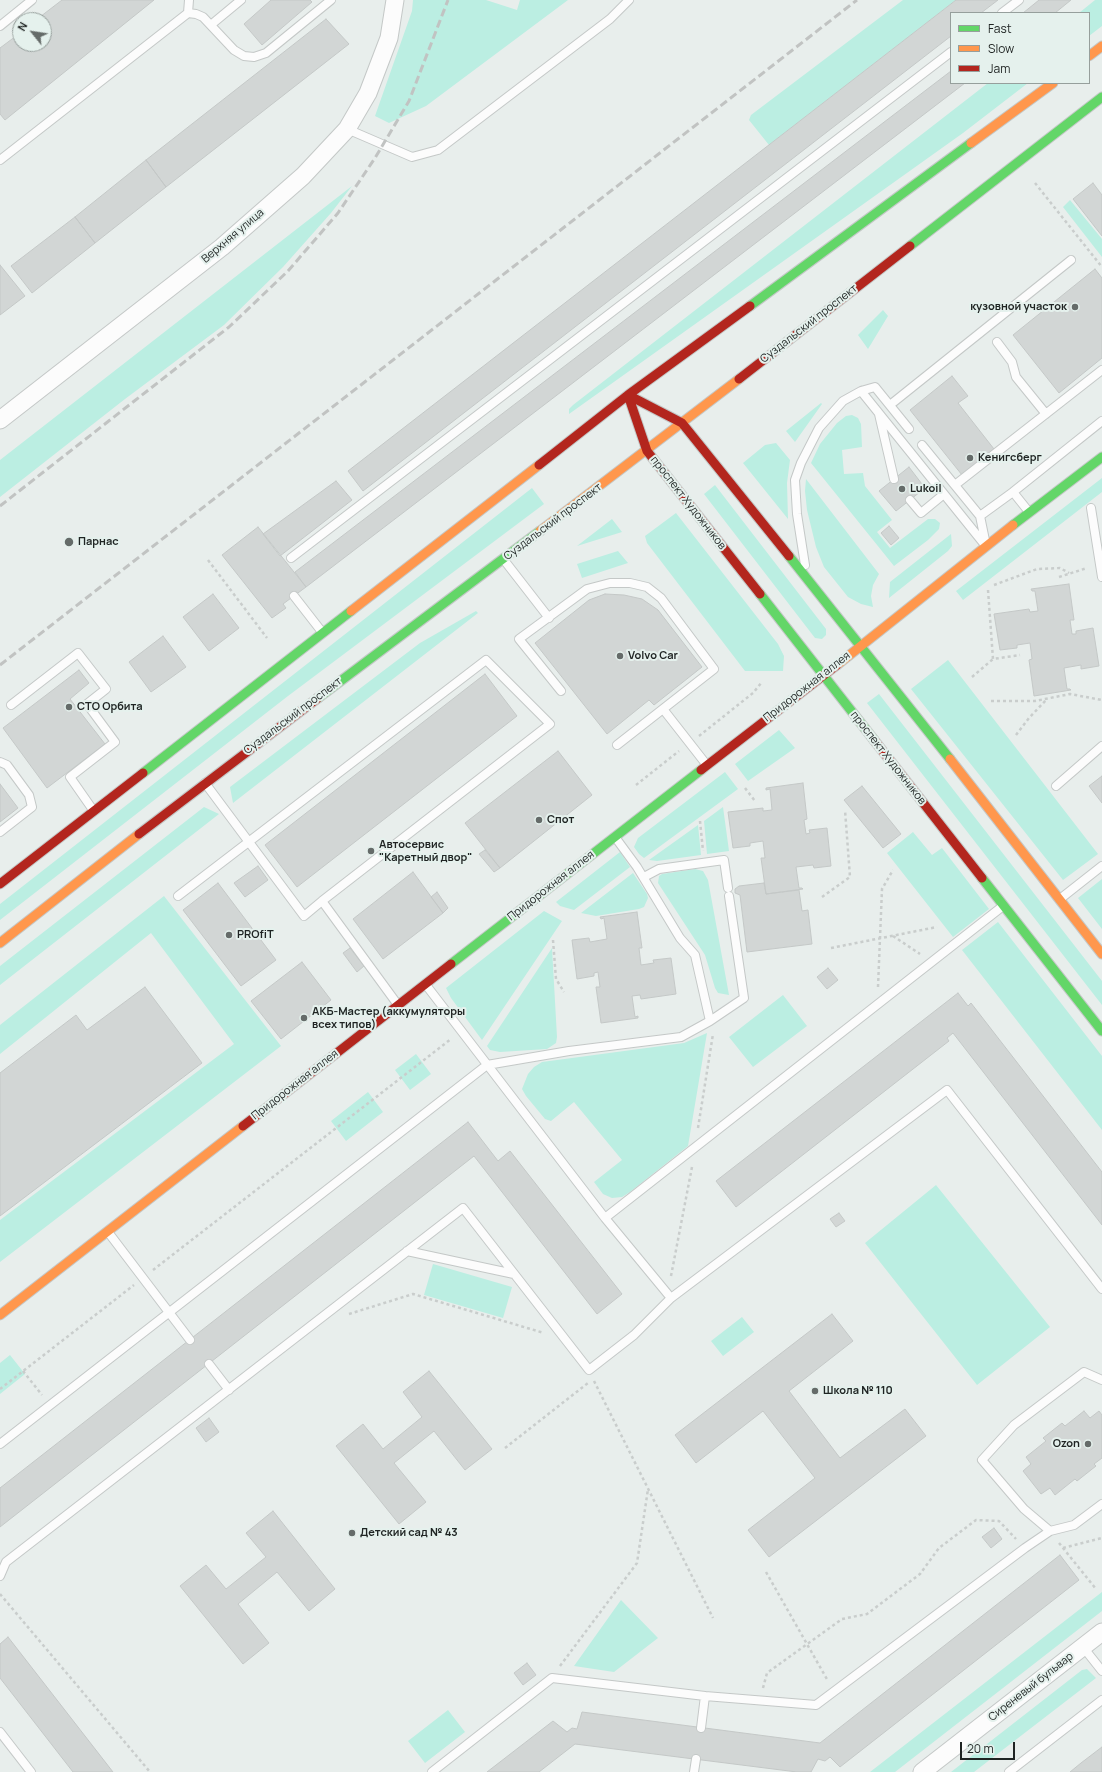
<!DOCTYPE html>
<meta charset="utf-8">
<style>
body{margin:0}
#map{position:relative;width:1102px;height:1772px;overflow:hidden;background:#e8eeec;font-family:Manrope,sans-serif}
canvas{display:block}
.legend{position:absolute;left:950px;top:12px;width:140px;height:72px;box-sizing:border-box;background:#e5f1ed;border:1px solid #969f9c;margin:0;padding:5px 7px;list-style:none;font-size:12px;color:#1f2423}
.legend li{display:flex;align-items:center;gap:8px;height:20px}
.legend b{width:20px;border:1px solid #969f9c}
.north{position:absolute;left:12px;top:12px;width:40px;height:40px;box-sizing:border-box;background:#e5f1ed;border:1px solid #969f9c;border-radius:50%;rotate:300deg;font-size:11px;font-weight:700;line-height:16px;text-align:center;color:#1f2423}
.north::after{content:'';display:block;margin:auto;width:14px;height:18px;background:#656b69;clip-path:polygon(50% 0,100% 100%,50% 72%,0 100%)}
.scale{position:absolute;left:960px;top:1742px;width:55px;height:18px;box-sizing:border-box;border:2px solid #1f2423;border-top:0;padding-left:5px;font-size:12px;line-height:14px;white-space:nowrap;color:#1f2423;-webkit-text-stroke:3px #e5f1ed;paint-order:stroke}
</style>
<div id="map">
<canvas width="1102" height="1772"></canvas>
<ul class="legend">
<li><b style="height:5px;background:#63d668"></b>Fast</li>
<li><b style="height:5px;background:#ff974d"></b>Slow</li>
<li><b style="height:5px;background:#b3261e"></b>Jam</li>
</ul>
<div class="north">N</div>
<div class="scale">20 m</div>
</div>
<script>
const ctx = document.querySelector('canvas').getContext('2d');
ctx.lineJoin = 'round';
function paint(path, color) { ctx.fillStyle = color; ctx.fill(path, 'evenodd'); }
const shape = rows => new Path2D(rows.map(r => 'M' + r).join(''));
function trace(path, color, width, dash) { ctx.strokeStyle = color; ctx.lineWidth = width; ctx.lineCap = dash ? 'butt' : 'round'; ctx.setLineDash(dash || []); ctx.stroke(path); }
function write(font, color, halo, rows, align = 'center') {
  ctx.font = font + ' Manrope,sans-serif'; ctx.lineWidth = 4; ctx.setLineDash([]); ctx.textBaseline = 'middle'; ctx.strokeStyle = halo; ctx.fillStyle = color; for (const [text, x, y, turn = 0] of rows) {
    ctx.save(); ctx.translate(x, y); ctx.rotate((+turn || 0) * Math.PI / 180); ctx.textAlign = isNaN(turn) ? turn : align; if (halo) ctx.strokeText(text, 0, 0); ctx.fillText(text, 0, 0); ctx.restore();
  }
}
paint(shape([
 [413,0,486,0,517,10,520,0,568,0,426,106,389,123,375,116,412,11],
 [903,0,956,0,769,145,749,120,751,115],
 [1095,0,1102,0,1102,26,1089,36,1089,13,1079,13],
 [988,83,1028,83,963,133,569,414,569,409,573,405],
 [352,186,331,213,283,267,224,325,125,399,0,497,0,460],
 [1070,200,1102,239,1102,257,1063,207],
 [883,310,888,316,868,349,858,335],
 [821,403,822,404,795,442,786,431],
 [852,415,858,418,861,424,862,447,842,450,844,474,863,473,865,486,892,520,877,532,890,548,928,519,935,519,940,523,939,529,928,540,894,566,811,463,820,444,837,423,846,416],
 [776,443,790,460,787,483,788,519,743,463,765,445],
 [1102,478,1102,492,963,600,956,591],
 [806,479,879,574,873,585,871,596,873,607,861,604,848,597,824,567,816,547,807,510,805,491],
 [715,485,826,629,826,635,822,639,815,638,704,494],
 [532,488,544,504,288,696,0,920,0,904],
 [676,513,778,644,784,656,783,671,745,671,647,543,645,536],
 [612,519,622,532,577,546],
 [951,534,952,546,948,551,889,598,890,582],
 [618,551,628,563,582,578,577,564],
 [476,611,478,613,233,803,230,787,420,643],
 [948,660,1098,854,1063,880,911,689],
 [879,694,1102,981,1102,1005,867,703],
 [779,730,795,748,748,781,735,764],
 [725,772,738,789,644,858,639,854,634,847,638,838],
 [204,807,219,814,0,985,0,966],
 [723,807,729,851,707,854,704,821],
 [698,825,701,855,657,861,649,860],
 [913,832,932,855,942,848,989,909,953,937,887,853],
 [620,852,630,867,574,910,560,906,556,902],
 [695,869,703,871,708,880,729,995,718,993,715,988,705,955,658,883,659,876,662,874],
 [633,873,647,894,648,898,644,907,639,909,596,916,581,913],
 [1102,879,1102,929,1078,898],
 [164,896,281,1046,0,1262,0,1220,234,1044,151,933,0,1054,0,1025],
 [544,911,562,921,482,1040,451,998,446,988],
 [998,922,1102,1056,1102,1130,962,950],
 [552,948,557,1037,556,1043,547,1049,500,1052,490,1050,487,1046],
 [783,995,807,1026,753,1067,729,1037],
 [707,1033,688,1146,630,1192,622,1197,612,1198,603,1194,594,1182,622,1160,574,1102,551,1121,545,1119,526,1096,522,1089,528,1074,534,1067,542,1062,684,1043],
 [416,1054,431,1074,410,1090,395,1070],
 [368,1092,383,1112,346,1141,331,1121],
 [936,1185,1050,1327,977,1385,865,1243],
 [433,1264,512,1287,503,1318,424,1295],
 [742,1317,754,1332,723,1356,711,1341],
 [10,1355,25,1374,0,1394,0,1363],
 [1102,1592,1102,1611,895,1772,870,1772],
 [621,1600,658,1638,614,1672,574,1666],
 [1087,1669,1096,1678,974,1772,951,1772,1082,1670],
 [448,1710,465,1732,425,1763,408,1741]
]), '#bbeee2');
const building = shape([
 [62,0,154,0,5,120,0,114,0,48,20,33,20,44,44,44,44,20,36,20,62,0],
 [271,0,310,0,312,2,262,45,244,24,271,0],
 [956,0,998,0,981,13,951,13,951,36,363,491,348,471,956,0],
 [1039,0,1071,0,1055,13,1023,13,1039,0],
 [326,19,349,44,166,187,146,160,326,19],
 [951,71,951,83,965,83,306,587,295,572,951,71],
 [146,160,166,187,95,243,75,217,146,160],
 [1093,183,1102,195,1102,236,1073,199,1093,183],
 [75,217,95,243,32,293,11,266,75,217],
 [0,265,25,296,0,315,0,265],
 [1095,269,1102,278,1102,358,1059,393,1013,335,1095,269],
 [952,376,968,396,958,403,994,449,962,475,910,410,952,376],
 [909,467,925,488,896,511,879,491,909,467],
 [336,481,352,500,280,556,263,534,336,481],
 [889,526,899,538,891,545,881,533,889,526],
 [258,527,306,587,283,604,286,608,272,618,222,555,258,527],
 [1069,584,1074,620,1070,620,1072,634,1076,634,1076,631,1093,628,1099,666,1081,669,1081,665,1064,668,1067,689,1070,689,1071,690,1034,696,1029,660,1032,659,1030,643,1017,645,1017,648,1000,650,994,614,1029,609,1030,612,1038,611,1035,591,1032,591,1031,589,1069,584],
 [213,594,239,628,209,651,183,617,213,594],
 [605,594,624,595,642,599,658,610,702,667,654,705,649,700,607,734,535,643,589,600,605,594],
 [163,636,186,667,151,692,129,662,163,636],
 [79,670,89,683,70,699,105,744,47,788,3,728,79,670],
 [485,674,517,716,297,887,265,845,485,674],
 [558,751,592,795,500,868,465,823,558,751],
 [1102,776,1102,803,1089,786,1102,776],
 [803,783,807,819,804,820,806,834,810,833,809,830,827,828,831,866,814,868,813,865,796,867,799,888,802,888,803,889,766,894,761,858,765,858,763,841,750,843,750,846,733,848,728,812,763,808,763,811,772,810,770,789,766,790,766,788,803,783],
 [0,784,18,808,0,822,0,784],
 [862,786,901,834,883,848,844,800,862,786],
 [485,850,500,868,494,872,479,854,485,850],
 [258,866,268,880,245,897,234,883,258,866],
 [413,872,443,913,383,959,353,919,413,872],
 [218,883,276,960,241,986,183,910,218,883],
 [764,883,766,894,799,890,802,911,808,910,812,944,747,952,740,895,735,893,735,889,739,886,764,883],
 [437,892,448,908,443,913,431,897,437,892],
 [637,912,642,948,639,948,641,965,654,963,653,960,671,958,676,994,641,999,640,995,632,996,635,1017,638,1016,638,1018,601,1023,596,987,600,987,598,972,594,973,594,976,577,979,572,940,589,938,590,942,607,939,604,918,601,919,600,917,637,912],
 [350,948,364,966,357,972,343,953,350,948],
 [302,962,331,1000,281,1039,251,1001,302,962],
 [828,968,838,980,827,989,817,977,828,968],
 [145,987,202,1063,0,1216,0,1073,76,1015,87,1030,145,987],
 [958,993,968,1006,971,1003,1102,1172,1102,1225,953,1033,947,1038,949,1041,736,1207,716,1181,958,993],
 [468,1122,498,1161,510,1151,622,1294,597,1314,474,1156,0,1527,0,1488,468,1122],
 [839,1213,845,1221,836,1227,830,1219,839,1213],
 [832,1314,853,1341,789,1391,840,1458,905,1409,926,1436,769,1557,748,1530,815,1478,763,1411,696,1463,675,1435,832,1314],
 [429,1371,492,1449,465,1470,434,1431,394,1463,426,1502,399,1524,336,1446,363,1424,383,1449,422,1417,403,1392,429,1371],
 [1084,1411,1090,1418,1099,1411,1102,1415,1102,1458,1094,1464,1096,1466,1077,1481,1075,1479,1055,1495,1050,1488,1041,1494,1023,1471,1031,1464,1026,1457,1046,1441,1043,1438,1062,1423,1065,1426,1084,1411],
 [209,1418,219,1432,206,1442,196,1428,209,1418],
 [273,1511,335,1589,309,1611,277,1572,238,1604,269,1643,243,1664,180,1586,206,1565,226,1589,266,1557,246,1533,273,1511],
 [994,1528,1002,1539,991,1548,982,1537,994,1528],
 [1060,1555,1079,1580,840,1767,830,1757,825,1761,818,1759,811,1772,797,1772,575,1744,539,1772,487,1772,553,1721,567,1732,572,1728,577,1729,582,1712,820,1743,1060,1555],
 [8,1637,113,1772,73,1772,0,1678,0,1644,8,1637],
 [527,1663,536,1675,523,1685,514,1673,527,1663],
 [1102,1747,1102,1772,1070,1772,1081,1763,1102,1747]
]);
paint(building, '#d2d6d5');
trace(building, '#c4c8c7', 1);
const lane = shape([
 [188,13,189,0],
 [1002,13,1019,0],
 [212,24,241,0],
 [0,26,32,0],
 [347,129,412,157,438,150,610,19,629,0],
 [0,160,188,13,196,14,203,17,234,50,244,56,254,57,266,53,331,0],
 [997,342,1012,362,1016,377,1046,414],
 [861,391,875,387,909,429],
 [890,405,1071,260],
 [879,414,894,479],
 [922,445,980,516,986,545],
 [955,485,1102,370],
 [1013,492,1029,512],
 [910,500,921,513,944,494],
 [1091,508,1102,577],
 [980,516,1013,492,1102,421],
 [291,558,951,52],
 [504,560,549,618],
 [805,565,797,514,795,480,801,463,819,428,843,401,861,391,985,545],
 [294,596,322,632],
 [561,691,519,639,587,589,610,583,630,583,647,587,661,598,714,669,617,745],
 [11,705,78,653,106,689,87,704,115,742,70,777,93,810],
 [663,709,706,764],
 [0,762,7,765,29,795,32,807,0,832],
 [205,783,304,916,322,901],
 [1056,786,1102,746],
 [644,877,659,869,724,860,728,888],
 [178,896,486,660,550,724,322,901,398,1005],
 [1060,899,1102,866],
 [426,985,605,1218,671,1298],
 [710,1021,744,998,729,896],
 [605,1218,1003,906],
 [108,1232,190,1340],
 [407,1251,514,1274],
 [209,1364,229,1390],
 [0,1444,487,1065,569,1051,681,1037,710,1021,695,955,680,938,637,867,615,837],
 [1050,1531,1024,1509,982,1460,1014,1425,1084,1372,1102,1380],
 [0,1576,6,1562,463,1208,589,1370,634,1335,671,1298,947,1090,1102,1289],
 [1083,1647,1102,1671],
 [701,1728,705,1696],
 [0,1732,31,1772],
 [432,1772,552,1678,705,1696,816,1705,1025,1548,1050,1531,1074,1525,1102,1504],
 [694,1772,696,1759],
 [1009,1772,1102,1700]
]);
const street = shape([
 [0,420,222,247,303,176,347,129,368,93,389,38,395,0],
 [922,1772,1102,1632]
]);
const fast = shape([
 [910,246,1102,97],
 [750,306,971,143],
 [1013,525,1102,457],
 [789,556,950,759],
 [760,594,874,740],
 [318,698,540,531],
 [143,773,351,611],
 [982,878,1102,1031],
 [451,964,701,770]
]);
const slow = shape([
 [1089,56,1102,46],
 [971,143,1053,83],
 [540,531,739,379],
 [351,611,539,465],
 [837,665,1013,525],
 [950,759,1102,954],
 [0,943,139,834],
 [0,1315,243,1126]
]);
const jam = shape([
 [739,379,910,246],
 [628,395,647,451,760,594],
 [628,395,682,423,789,556],
 [539,465,628,395,750,306],
 [874,740,982,878],
 [701,770,837,665],
 [139,834,318,698],
 [0,884,143,773],
 [243,1126,451,964]
]);
trace(lane, '#c4c8c7', 10);
trace(street, '#c4c8c7', 19);
trace(fast, '#c4c8c7', 11);
trace(slow, '#c4c8c7', 11);
trace(jam, '#c4c8c7', 11);
trace(shape([
 [1035,183,1102,267],
 [208,560,267,638],
 [1059,577,1087,568],
 [994,585,1037,569,1060,568,1069,573],
 [988,590,993,659,1020,655],
 [972,677,993,659],
 [991,701,1035,701,1070,694,1102,700],
 [1016,735,1029,718,1047,699],
 [699,736,753,693,762,682],
 [636,785,679,751],
 [745,788,755,801],
 [700,821,703,851],
 [822,897,850,877,845,810],
 [893,936,920,954],
 [553,940,556,979,564,992],
 [831,948,937,927],
 [878,987,882,889,893,870],
 [698,1128,713,1034],
 [153,1270,451,1039],
 [671,1276,692,1167],
 [349,1314,413,1294,544,1333],
 [23,1371,42,1395],
 [594,1381,713,1618],
 [0,1389,134,1285],
 [505,1448,588,1383],
 [1059,1543,1096,1589],
 [1063,1548,1102,1538],
 [766,1572,828,1681],
 [0,1594,150,1772],
 [560,1666,637,1563,648,1489],
 [763,1688,767,1673,842,1619,867,1614,920,1574,939,1548,976,1520,999,1521,1016,1539]
]), '#c9cdcc', 2.5, [3, 3]);
trace(lane, '#fcfcfc', 8);
trace(street, '#fcfcfc', 17);
trace(fast, '#63d668', 9);
trace(slow, '#ff974d', 9);
trace(jam, '#b3261e', 9);
trace(shape([
 [0,506,229,327,288,271,338,213,375,158,409,101,448,0],
 [0,665,857,0]
]), '#c1c3c2', 3, [8, 4]);
for (const [x, y, r, color] of [
 [1075,307,4,"#656b69"],
 [970,458,4,"#656b69"],
 [902,489,4,"#656b69"],
 [69,542,5,"#656b69"],
 [620,656,4,"#656b69"],
 [69,707,4,"#656b69"],
 [539,820,4,"#656b69"],
 [371,851,4,"#656b69"],
 [229,935,4,"#656b69"],
 [304,1018,4,"#656b69"],
 [815,1391,4,"#656b69"],
 [1088,1444,4,"#656b69"],
 [352,1533,4,"#656b69"]
]) { const dot = new Path2D(); dot.arc(x, y, r, 0, 2 * Math.PI); ctx.fillStyle = color; ctx.fill(dot); trace(dot, '#e5f1ed', 1.5); }
write('11px', '#1f2423', '#e5f1ed', [
 ["Верхняя улица",233,236,-40],
 ["Суздальский проспект",809,324,-38],
 ["проспект Художников",688,503,52],
 ["Суздальский проспект",553,522,-37],
 ["Придорожная аллея",807,687,-38],
 ["Суздальский проспект",293,716,-37],
 ["проспект Художников",888,758,52],
 ["Придорожная аллея",551,886,-38],
 ["Придорожная аллея",295,1085,-38],
 ["Сиреневый бульвар",1031,1687,-38]
]);
write('bold 11px', '#1f2423', '#e5f1ed', [
 ["кузовной участок",1067,307,"right"],
 ["Кенигсберг",978,458],
 ["Lukoil",910,489],
 ["Парнас",78,542],
 ["Volvo Car",628,656],
 ["СТО Орбита",77,707],
 ["Спот",547,820],
 ["Автосервис",379,845],
 ["\"Каретный двор\"",379,858],
 ["PROfiT",237,935],
 ["АКБ-Мастер (аккумуляторы",312,1012],
 ["всех типов)",312,1025],
 ["Школа № 110",823,1391],
 ["Ozon",1080,1444,"right"],
 ["Детский сад № 43",360,1533]
], 'left');
</script>
